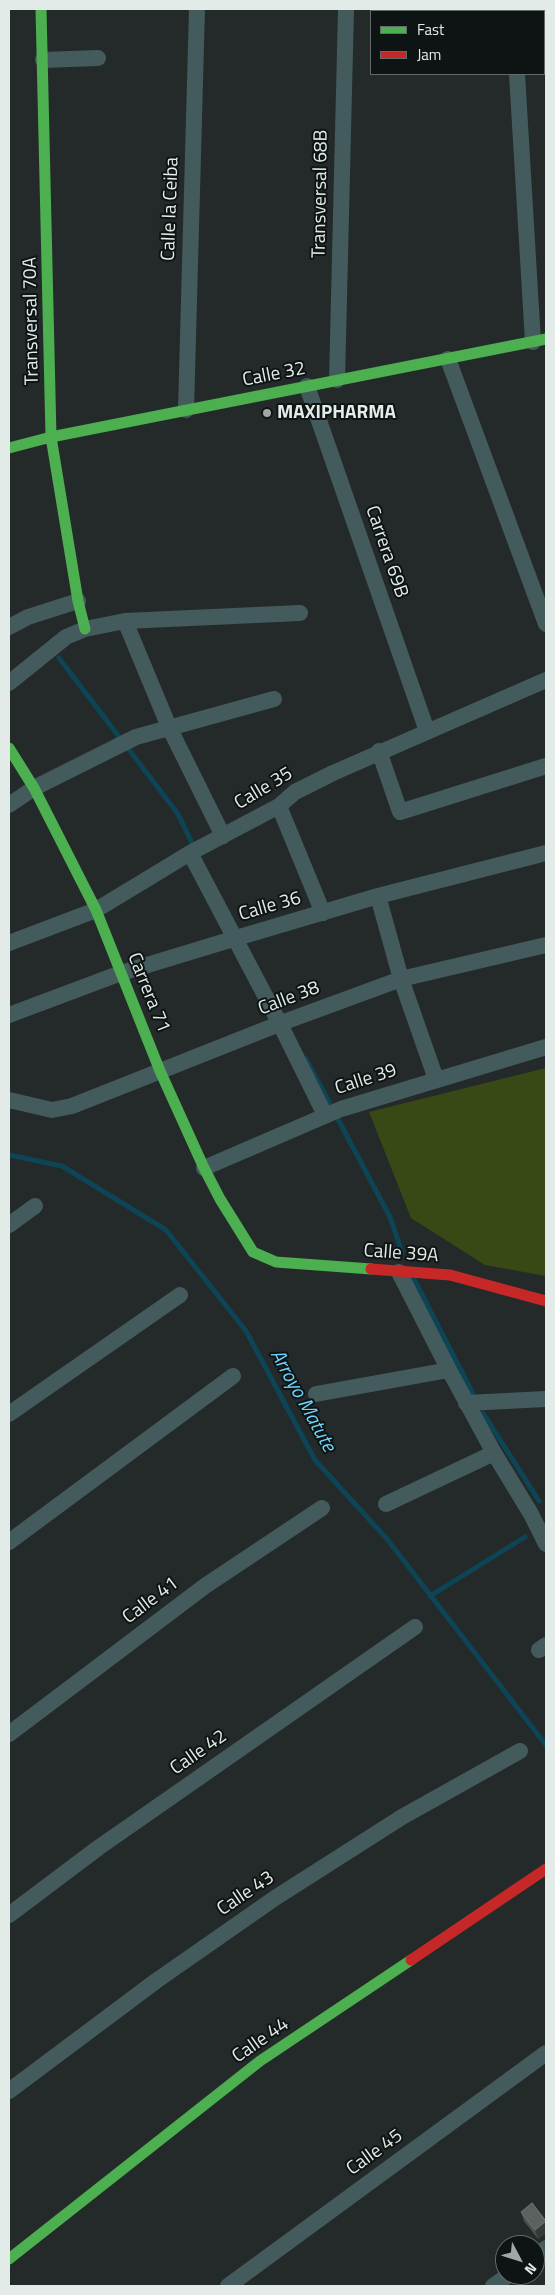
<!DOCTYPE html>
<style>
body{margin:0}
#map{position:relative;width:555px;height:2295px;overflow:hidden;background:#242a29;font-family:"Titillium Web",sans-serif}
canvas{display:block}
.frame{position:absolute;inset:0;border:10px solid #e3ebe9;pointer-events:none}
.legend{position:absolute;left:370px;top:10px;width:175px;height:65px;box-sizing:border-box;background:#0e1413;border:1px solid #636a69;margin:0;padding:6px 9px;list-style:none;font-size:15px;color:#e3ebe9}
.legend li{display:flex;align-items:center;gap:10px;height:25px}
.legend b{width:25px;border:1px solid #636a69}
.north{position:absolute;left:495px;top:2235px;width:50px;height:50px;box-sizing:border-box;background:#0e1413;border:1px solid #636a69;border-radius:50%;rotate:130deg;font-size:14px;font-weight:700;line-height:20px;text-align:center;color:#e3ebe9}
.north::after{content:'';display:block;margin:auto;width:18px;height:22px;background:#a0a7a6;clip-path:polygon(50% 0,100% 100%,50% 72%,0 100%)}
</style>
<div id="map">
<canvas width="555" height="2295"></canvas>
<div class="frame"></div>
<ul class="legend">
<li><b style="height:6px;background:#4caf50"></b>Fast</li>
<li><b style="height:6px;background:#c62828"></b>Jam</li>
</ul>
<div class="north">N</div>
</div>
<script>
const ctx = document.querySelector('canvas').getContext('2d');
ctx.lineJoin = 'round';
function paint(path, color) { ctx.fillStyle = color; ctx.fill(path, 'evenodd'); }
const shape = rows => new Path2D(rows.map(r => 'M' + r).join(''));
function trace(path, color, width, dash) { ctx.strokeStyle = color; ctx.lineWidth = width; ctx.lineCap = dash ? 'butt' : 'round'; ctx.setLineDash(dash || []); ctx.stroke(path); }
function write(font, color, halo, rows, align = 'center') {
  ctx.font = font + ' "Titillium Web",sans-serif'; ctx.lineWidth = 4; ctx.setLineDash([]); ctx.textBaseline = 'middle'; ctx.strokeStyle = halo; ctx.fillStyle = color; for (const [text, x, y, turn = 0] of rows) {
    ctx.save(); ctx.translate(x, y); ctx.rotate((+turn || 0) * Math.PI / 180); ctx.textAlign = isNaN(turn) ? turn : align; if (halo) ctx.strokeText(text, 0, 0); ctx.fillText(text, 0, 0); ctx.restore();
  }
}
paint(shape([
 [546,1068,546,1276,485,1265,411,1218,369,1112]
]), '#394915');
trace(shape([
 [59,658,178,814,195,849],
 [306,1059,390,1217,402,1252],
 [9,1155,62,1166,166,1230,246,1331,315,1460,387,1539,546,1745],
 [414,1279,473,1394],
 [483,1413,539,1501],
 [430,1596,525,1537]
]), '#0d4557', 5);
trace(shape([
 [513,9,513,11],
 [43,60,98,58],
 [517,74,533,342],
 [448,359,546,624],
 [337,380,346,9],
 [307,386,427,731],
 [186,410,197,9],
 [125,621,169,727,223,836],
 [9,627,28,617,78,601],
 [9,683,66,637,85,629,125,621,300,613],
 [379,751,400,812,546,766],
 [9,805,34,788,136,737,274,699],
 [279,806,323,913],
 [190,853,280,1024,325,1115],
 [378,896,401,979,436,1079],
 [9,943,96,910,190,853,279,806,295,792,333,773,546,680],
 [9,1015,121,973,233,939,378,896,546,853],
 [9,1100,52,1110,72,1106,284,1022,401,979,546,945],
 [204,1168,341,1109,546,1047],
 [9,1225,35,1206],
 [399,1272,449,1370,494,1453,531,1514,546,1544],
 [316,1394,449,1370],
 [466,1403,546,1399],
 [9,1414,180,1295],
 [386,1504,494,1453],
 [9,1542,233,1376],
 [539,1650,546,1645],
 [9,1734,205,1586,322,1508],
 [9,1915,98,1848,415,1627],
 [9,2091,156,1981,275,1898,402,1817,520,1751],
 [535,2256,546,2248],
 [228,2286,546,2053],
 [493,2286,509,2275]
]), '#435b5d', 16);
trace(shape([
 [41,9,51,437,78,601,85,629],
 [9,448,51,437,546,339],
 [9,748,34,788,96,910,160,1071,204,1168,220,1199,253,1252,276,1262,371,1269],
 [9,2259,260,2061,411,1960]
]), '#4caf50', 11);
trace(shape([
 [371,1269,450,1275,546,1301],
 [411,1960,546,1869]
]), '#c62828', 11);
paint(shape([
 [521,2212,546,2221,546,2233,538,2239,524,2221]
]), '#4b514f');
paint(shape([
 [546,2221,546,2233,538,2239,535,2230]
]), '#353a39');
const building = shape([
 [532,2203,546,2221,535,2230,521,2212,532,2203]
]);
paint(building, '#5c615f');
trace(building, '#717775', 1);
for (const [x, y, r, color] of [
 [267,413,5,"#a0a7a6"]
]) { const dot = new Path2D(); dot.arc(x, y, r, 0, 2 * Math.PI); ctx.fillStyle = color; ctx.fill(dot); trace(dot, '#0e1413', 2); }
write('19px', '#e3ebe9', '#0e1413', [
 ["Transversal 68B",321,194,-89],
 ["Calle la Ceiba",171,209,-88],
 ["Transversal 70A",32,321,-91],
 ["Calle 32",274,375,-11],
 ["Carrera 69B",386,552,71],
 ["Calle 35",264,789,-31],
 ["Calle 36",270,907,-16],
 ["Carrera 71",148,993,68],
 ["Calle 38",289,999,-21],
 ["Calle 39",366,1080,-18],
 ["Calle 39A",401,1254,4],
 ["Calle 41",151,1601,-37],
 ["Calle 42",199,1753,-35],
 ["Calle 43",246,1894,-34],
 ["Calle 44",261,2041,-35],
 ["Calle 45",375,2153,-36]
]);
write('bold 19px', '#e3ebe9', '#0e1413', [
 ["MAXIPHARMA",277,413]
], 'left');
write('italic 20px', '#6dd5ff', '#0e1413', [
 ["Arroyo Matute",302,1401,61]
]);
</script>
